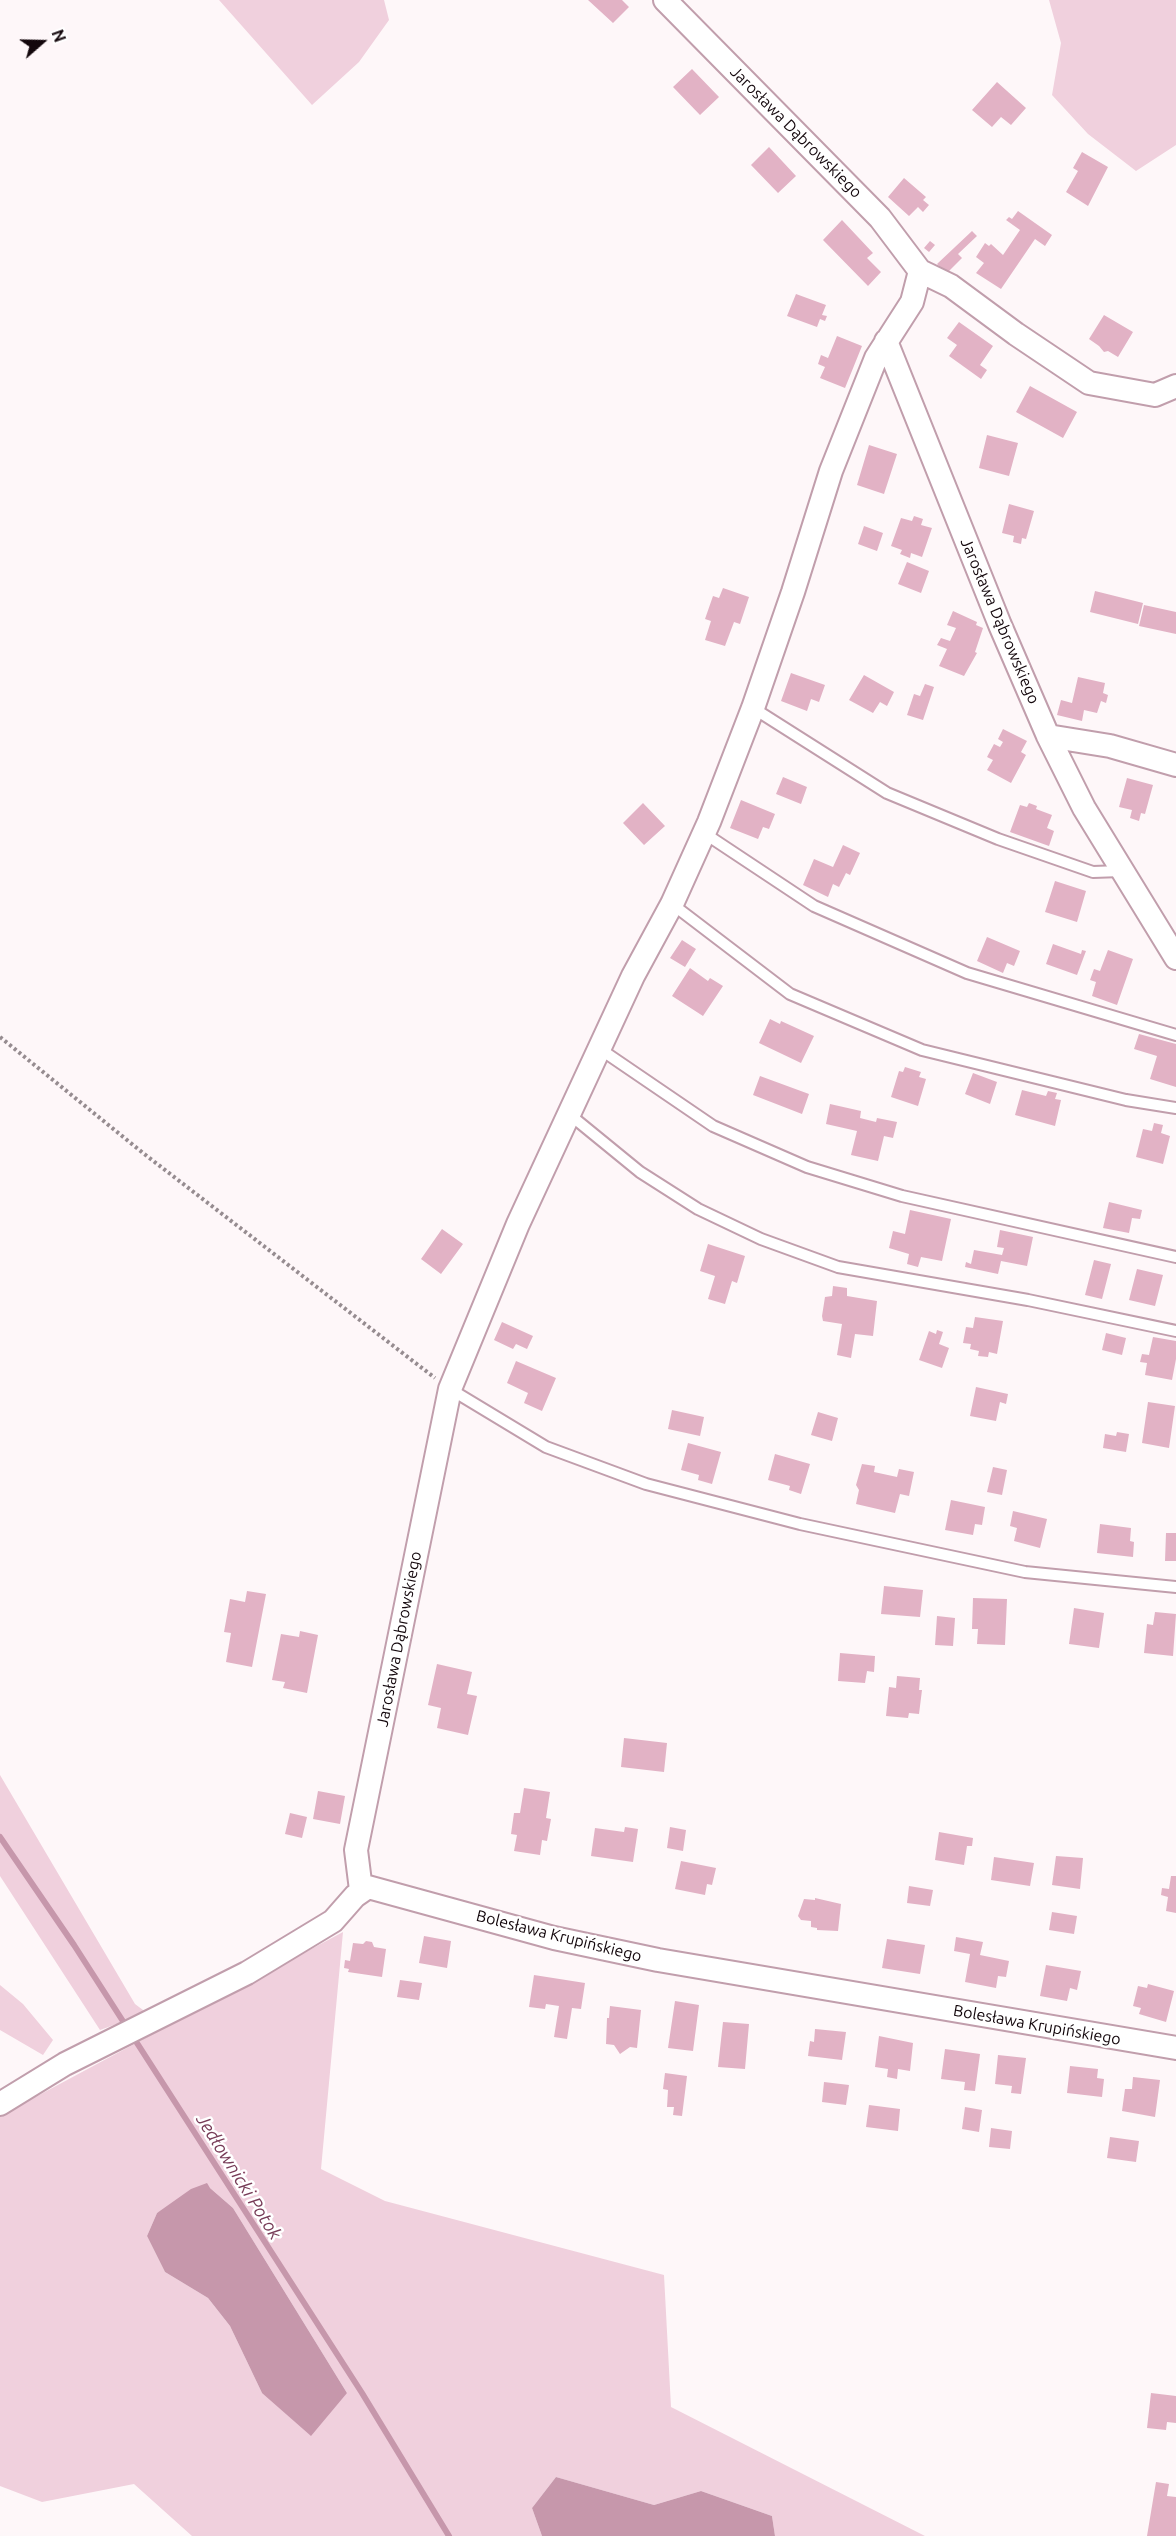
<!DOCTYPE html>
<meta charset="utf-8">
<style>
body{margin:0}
#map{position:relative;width:1176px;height:2536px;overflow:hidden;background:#fef7f9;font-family:Ubuntu,sans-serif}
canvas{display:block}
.north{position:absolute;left:12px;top:12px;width:60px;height:60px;-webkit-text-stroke:4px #fff;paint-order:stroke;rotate:70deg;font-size:16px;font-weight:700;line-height:24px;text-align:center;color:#13070c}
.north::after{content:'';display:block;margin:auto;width:21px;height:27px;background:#13070c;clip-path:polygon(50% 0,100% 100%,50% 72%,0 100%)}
</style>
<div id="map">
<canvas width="1176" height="2536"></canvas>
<div class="north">N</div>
</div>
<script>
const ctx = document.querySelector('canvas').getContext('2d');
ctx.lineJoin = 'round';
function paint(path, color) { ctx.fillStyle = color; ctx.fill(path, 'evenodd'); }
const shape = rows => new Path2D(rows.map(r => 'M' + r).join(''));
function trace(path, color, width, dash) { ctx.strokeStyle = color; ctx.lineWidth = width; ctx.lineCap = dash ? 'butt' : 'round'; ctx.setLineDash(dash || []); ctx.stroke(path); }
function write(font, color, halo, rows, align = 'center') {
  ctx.font = font + ' Ubuntu,sans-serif'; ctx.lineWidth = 5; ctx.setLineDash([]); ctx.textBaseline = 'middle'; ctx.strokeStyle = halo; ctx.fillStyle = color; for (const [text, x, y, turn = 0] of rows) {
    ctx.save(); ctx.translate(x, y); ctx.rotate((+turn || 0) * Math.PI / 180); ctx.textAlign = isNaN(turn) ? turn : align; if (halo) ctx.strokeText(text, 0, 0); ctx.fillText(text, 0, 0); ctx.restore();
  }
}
paint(shape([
 [219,0,384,0,389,20,359,62,312,105],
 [1049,0,1176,0,1176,145,1136,171,1088,134,1052,95,1061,43],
 [0,1775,135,2004,147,2013,100,2030,0,1876],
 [343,1932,321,2169,385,2201,664,2275,671,2407,925,2536,775,2536,772,2516,701,2491,654,2505,556,2477,532,2508,542,2536,192,2536,134,2484,42,2502,0,2486,0,2116],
 [210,2188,233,2208,347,2393,262,2393,230,2326,208,2298,165,2272,147,2236,157,2213],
 [0,1985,23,2004,53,2040,43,2055,0,2030]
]), '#f0d0dd');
paint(shape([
 [207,2183,210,2188,233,2208,347,2393,311,2436,262,2393,230,2326,208,2298,165,2272,147,2236,157,2213,191,2189],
 [556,2477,654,2505,701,2491,772,2516,775,2536,542,2536,532,2508]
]), '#c697ab');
trace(shape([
 [0,1837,74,1945,362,2393,449,2536]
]), '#c697ab', 6);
paint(shape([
 [588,0,622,0,629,7,613,23],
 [692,69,719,97,700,115,673,87],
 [997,82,1026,108,1011,125,1001,117,992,127,972,110],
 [769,147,796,176,778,193,751,165],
 [1082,152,1108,167,1088,206,1066,192,1078,171,1073,168],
 [904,178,926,197,923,200,929,205,923,212,918,207,909,216,888,197],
 [1018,211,1052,235,1045,246,1035,239,1001,289,976,273,984,263,976,257,985,243,989,246,991,244,1003,255,1020,230,1006,220,1009,217,1012,219],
 [842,220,873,253,867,258,881,272,868,286,823,240],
 [972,231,977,236,958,254,962,258,946,274,937,264],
 [930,241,935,245,929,252,924,248],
 [796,294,826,305,822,315,827,316,825,321,820,319,817,327,787,316],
 [1104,315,1133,332,1118,357,1108,351,1104,352,1099,346,1089,339],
 [959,322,993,346,980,365,987,370,981,379,949,356,957,345,947,338],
 [837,336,862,346,845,388,820,378,825,367,818,364,821,355,828,358],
 [1030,386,1077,412,1063,438,1016,412],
 [987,435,1018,443,1009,476,979,468],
 [869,445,897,454,884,494,857,485],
 [1009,504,1034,511,1026,539,1022,538,1021,544,1013,542,1014,536,1002,533],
 [914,516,923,519,921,525,932,528,922,557,911,553,910,558,900,554,902,550,891,546,901,518,912,521],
 [864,526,883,533,877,551,858,544],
 [907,562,929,571,921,593,898,584],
 [723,588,749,597,740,624,734,622,725,646,705,640,711,621,705,619,713,596,719,598],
 [1095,591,1143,603,1138,624,1090,612],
 [1144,605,1176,612,1176,634,1139,626],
 [953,611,977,622,976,625,983,628,975,652,977,653,964,676,939,666,947,649,937,645,941,638,950,641,956,628,947,625],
 [791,673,825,685,819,702,811,699,807,711,781,701],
 [864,675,894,692,887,706,880,702,873,713,849,700],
 [1078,677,1105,683,1103,693,1108,695,1106,703,1101,701,1097,713,1084,710,1082,721,1057,715,1061,700,1072,703],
 [925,684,934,687,923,720,907,715,914,694,920,696],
 [1003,729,1027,741,1021,752,1026,755,1011,783,987,770,993,760,987,757,994,744,1000,747,1003,742,998,739],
 [783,777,807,787,801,804,776,794],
 [1127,778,1153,785,1145,814,1141,813,1139,821,1130,818,1132,810,1119,807],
 [741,800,775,814,769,829,763,827,758,839,730,828],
 [643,803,665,826,644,845,623,823],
 [1029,803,1037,806,1036,809,1052,815,1047,828,1054,831,1049,846,1010,832,1020,805,1027,807],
 [843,845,860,853,850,875,846,873,839,887,833,884,828,897,803,885,814,859,833,867],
 [1055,881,1086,891,1077,922,1045,912],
 [987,937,1020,951,1014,966,1007,963,1003,973,977,961],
 [682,940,696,949,685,967,670,958],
 [1053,944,1081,954,1082,950,1086,951,1077,975,1046,964],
 [1108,950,1133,959,1117,1005,1092,996,1096,982,1090,980,1094,969,1100,971],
 [690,968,708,981,710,978,723,986,703,1016,672,996],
 [770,1019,780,1024,781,1021,814,1036,801,1063,759,1043],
 [1139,1034,1176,1044,1176,1087,1150,1079,1157,1056,1134,1049],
 [905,1067,921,1072,919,1077,926,1079,918,1106,891,1097,899,1071,903,1072],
 [973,1073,997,1082,990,1104,965,1094],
 [760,1076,809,1094,802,1114,753,1095],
 [1022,1090,1046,1096,1048,1091,1057,1093,1055,1099,1061,1100,1055,1126,1015,1115],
 [830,1104,861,1111,860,1118,876,1122,877,1118,897,1122,893,1138,884,1136,878,1161,851,1155,857,1131,826,1124],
 [1154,1123,1163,1125,1161,1133,1170,1136,1163,1164,1136,1157,1143,1129,1152,1131],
 [1109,1202,1142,1210,1140,1219,1132,1218,1129,1233,1103,1228],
 [910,1210,951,1219,942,1261,921,1257,918,1267,907,1264,909,1254,889,1248,893,1231,905,1234],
 [442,1229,463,1244,441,1274,421,1259],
 [1000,1230,1033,1237,1027,1266,1001,1261,998,1274,965,1267,966,1262,971,1264,974,1250,1002,1255,1004,1248,997,1247],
 [708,1244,745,1256,737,1283,732,1281,725,1304,708,1299,715,1276,700,1271],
 [1094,1260,1111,1264,1102,1299,1085,1295],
 [1137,1269,1163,1275,1155,1306,1129,1300],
 [833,1286,847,1288,847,1296,877,1301,873,1336,855,1334,851,1358,837,1355,842,1324,823,1321,822,1316,825,1297,832,1296],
 [975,1317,1003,1321,997,1354,989,1352,988,1357,978,1356,979,1351,970,1349,971,1344,963,1343,966,1327,973,1328],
 [502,1322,533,1336,527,1349,516,1344,513,1349,494,1340],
 [937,1330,943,1332,939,1344,949,1348,942,1368,919,1360,929,1331,936,1334],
 [1106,1333,1126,1338,1122,1355,1102,1350],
 [1153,1337,1176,1341,1176,1359,1172,1380,1145,1375,1147,1363,1140,1362,1142,1354,1149,1355],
 [516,1361,556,1378,542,1411,524,1403,528,1393,507,1383],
 [976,1387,1008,1394,1006,1404,1000,1402,996,1421,970,1416],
 [1148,1402,1175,1406,1169,1448,1142,1443],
 [672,1410,704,1417,700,1436,668,1429],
 [818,1412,838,1418,832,1441,811,1435],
 [1117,1432,1129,1434,1126,1452,1103,1448,1105,1434,1116,1436],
 [688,1443,721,1452,712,1484,698,1480,699,1475,681,1470],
 [775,1454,810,1464,801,1494,789,1490,790,1486,768,1480],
 [862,1464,875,1466,874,1472,897,1477,899,1469,914,1472,909,1496,900,1494,895,1513,856,1504,859,1490,856,1485],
 [993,1467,1007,1470,1002,1495,987,1492],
 [951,1500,985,1507,982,1525,975,1524,973,1535,945,1530],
 [1013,1511,1047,1519,1040,1548,1014,1541,1017,1528,1010,1526],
 [1100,1524,1131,1528,1130,1541,1134,1542,1133,1557,1097,1553],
 [1166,1533,1176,1533,1176,1561,1165,1561],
 [884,1586,923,1590,920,1617,881,1614],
 [247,1591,266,1594,252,1667,226,1662,231,1633,224,1632,230,1599,245,1602],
 [973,1598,1007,1599,1005,1645,977,1644,978,1629,972,1629],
 [1074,1608,1104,1613,1099,1648,1069,1644],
 [1155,1612,1176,1614,1173,1656,1144,1653,1147,1624,1153,1625],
 [937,1616,955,1618,953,1646,935,1645],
 [300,1631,318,1635,307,1693,283,1688,285,1682,272,1680,281,1634,299,1637],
 [840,1653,875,1656,874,1672,867,1671,865,1683,838,1681],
 [437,1664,472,1672,467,1694,477,1696,468,1735,437,1728,441,1708,428,1705],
 [897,1676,920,1678,919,1690,922,1690,919,1714,909,1713,908,1718,886,1716,889,1687,896,1688],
 [624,1738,667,1743,664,1772,621,1767],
 [524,1788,550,1792,546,1818,551,1819,547,1841,542,1840,540,1855,514,1851,517,1835,511,1834,514,1813,520,1813],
 [318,1791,345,1796,340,1824,313,1819],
 [290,1813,307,1817,302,1838,285,1834],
 [625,1827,638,1829,633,1862,591,1856,595,1828,624,1832],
 [670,1827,686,1830,683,1851,667,1848],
 [939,1832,973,1838,972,1846,967,1846,964,1865,935,1860],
 [1056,1856,1083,1858,1080,1889,1052,1885],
 [994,1857,1034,1863,1030,1886,991,1880],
 [681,1861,716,1868,712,1885,707,1884,705,1895,675,1889],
 [1171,1876,1176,1876,1176,1913,1166,1911,1168,1897,1161,1895,1162,1888,1169,1889],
 [909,1886,933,1890,930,1906,907,1903],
 [815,1898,841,1904,838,1931,817,1930,817,1928,811,1927,811,1921,801,1920,798,1916,804,1899,815,1900],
 [1052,1912,1077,1916,1074,1934,1049,1930],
 [424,1936,451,1941,447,1968,419,1963],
 [956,1937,983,1942,980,1955,1009,1961,1006,1977,998,1976,996,1988,965,1982,970,1954,954,1951],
 [887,1939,925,1945,920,1974,882,1968],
 [366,1941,372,1942,374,1947,386,1949,382,1977,348,1972,349,1969,344,1968,345,1960,350,1961,353,1943,363,1944],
 [1046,1965,1081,1971,1077,1990,1070,1988,1067,2001,1040,1996],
 [534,1975,585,1983,581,2009,572,2008,567,2039,554,2037,559,2006,546,2004,545,2009,529,2007],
 [400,1980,422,1983,419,2000,397,1997],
 [1148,1984,1174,1991,1166,2022,1139,2014,1141,2008,1133,2006,1138,1986,1147,1988],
 [675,2001,699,2005,693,2051,668,2048],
 [610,2006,641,2010,637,2048,630,2047,620,2054,614,2045,606,2044,607,2018,609,2018],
 [723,2022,749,2024,745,2069,718,2067],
 [815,2029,846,2032,842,2060,808,2056,810,2041,814,2042],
 [879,2036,913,2043,910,2071,898,2069,897,2079,887,2077,888,2069,875,2067],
 [945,2049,980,2054,975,2091,964,2090,965,2082,941,2079],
 [998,2055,1026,2058,1021,2094,1011,2093,1012,2086,995,2084],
 [1070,2066,1098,2069,1097,2078,1104,2079,1102,2097,1067,2093],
 [665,2073,687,2076,682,2116,673,2115,674,2107,667,2107,668,2090,663,2089],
 [1133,2077,1160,2080,1155,2117,1122,2111,1125,2089,1132,2089],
 [824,2082,849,2085,846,2105,822,2102],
 [869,2105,900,2109,898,2131,866,2127],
 [965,2107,982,2110,979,2132,962,2129],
 [991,2128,1012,2131,1010,2149,989,2147],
 [1110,2137,1139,2141,1136,2162,1107,2158],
 [1151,2393,1176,2396,1176,2423,1167,2422,1166,2430,1147,2428],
 [1156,2482,1169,2484,1167,2496,1176,2497,1176,2536,1147,2536]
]), '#e2b2c5');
const service = shape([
 [753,708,887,793,998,839,1093,872,1121,871],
 [704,833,814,906,967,973,1176,1035],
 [672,904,790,994,922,1050,1126,1100,1176,1108],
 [600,1049,713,1126,807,1167,902,1196,1176,1257],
 [569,1114,640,1172,698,1209,761,1239,838,1267,1028,1300,1176,1331],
 [450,1389,546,1447,646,1484,800,1524,1025,1572,1176,1587]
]);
const minor = shape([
 [665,0,880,218,920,271,951,286,1016,334,1089,383,1155,395,1176,386],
 [886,341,1000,625,1048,736,1084,808,1176,958],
 [1048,736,1110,746,1176,765],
 [361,1890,356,1850,450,1389,518,1224,633,976,672,904,709,822,753,708,793,592,831,471,876,358,912,302,920,271],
 [0,2104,65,2064,247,1973,333,1921,355,1896,368,1887,554,1938,658,1960,1176,2048]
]);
trace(service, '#c19eac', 14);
trace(minor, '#c19eac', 26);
trace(shape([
 [0,1037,143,1153,435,1378]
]), '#968c90', 4, [3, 3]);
trace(service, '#fff', 10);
trace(minor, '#fff', 22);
write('16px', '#13070c', '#fff', [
 ["Jarosława Dąbrowskiego",796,132,45],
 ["Jarosława Dąbrowskiego",1000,621,67],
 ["Jarosława Dąbrowskiego",399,1639,-79],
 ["Bolesława Krupińskiego",559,1936,14],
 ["Bolesława Krupińskiego",1037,2025,10]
]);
write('italic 18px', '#773b57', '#fff', [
 ["Jedłownicki Potok",239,2177,58]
]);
</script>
